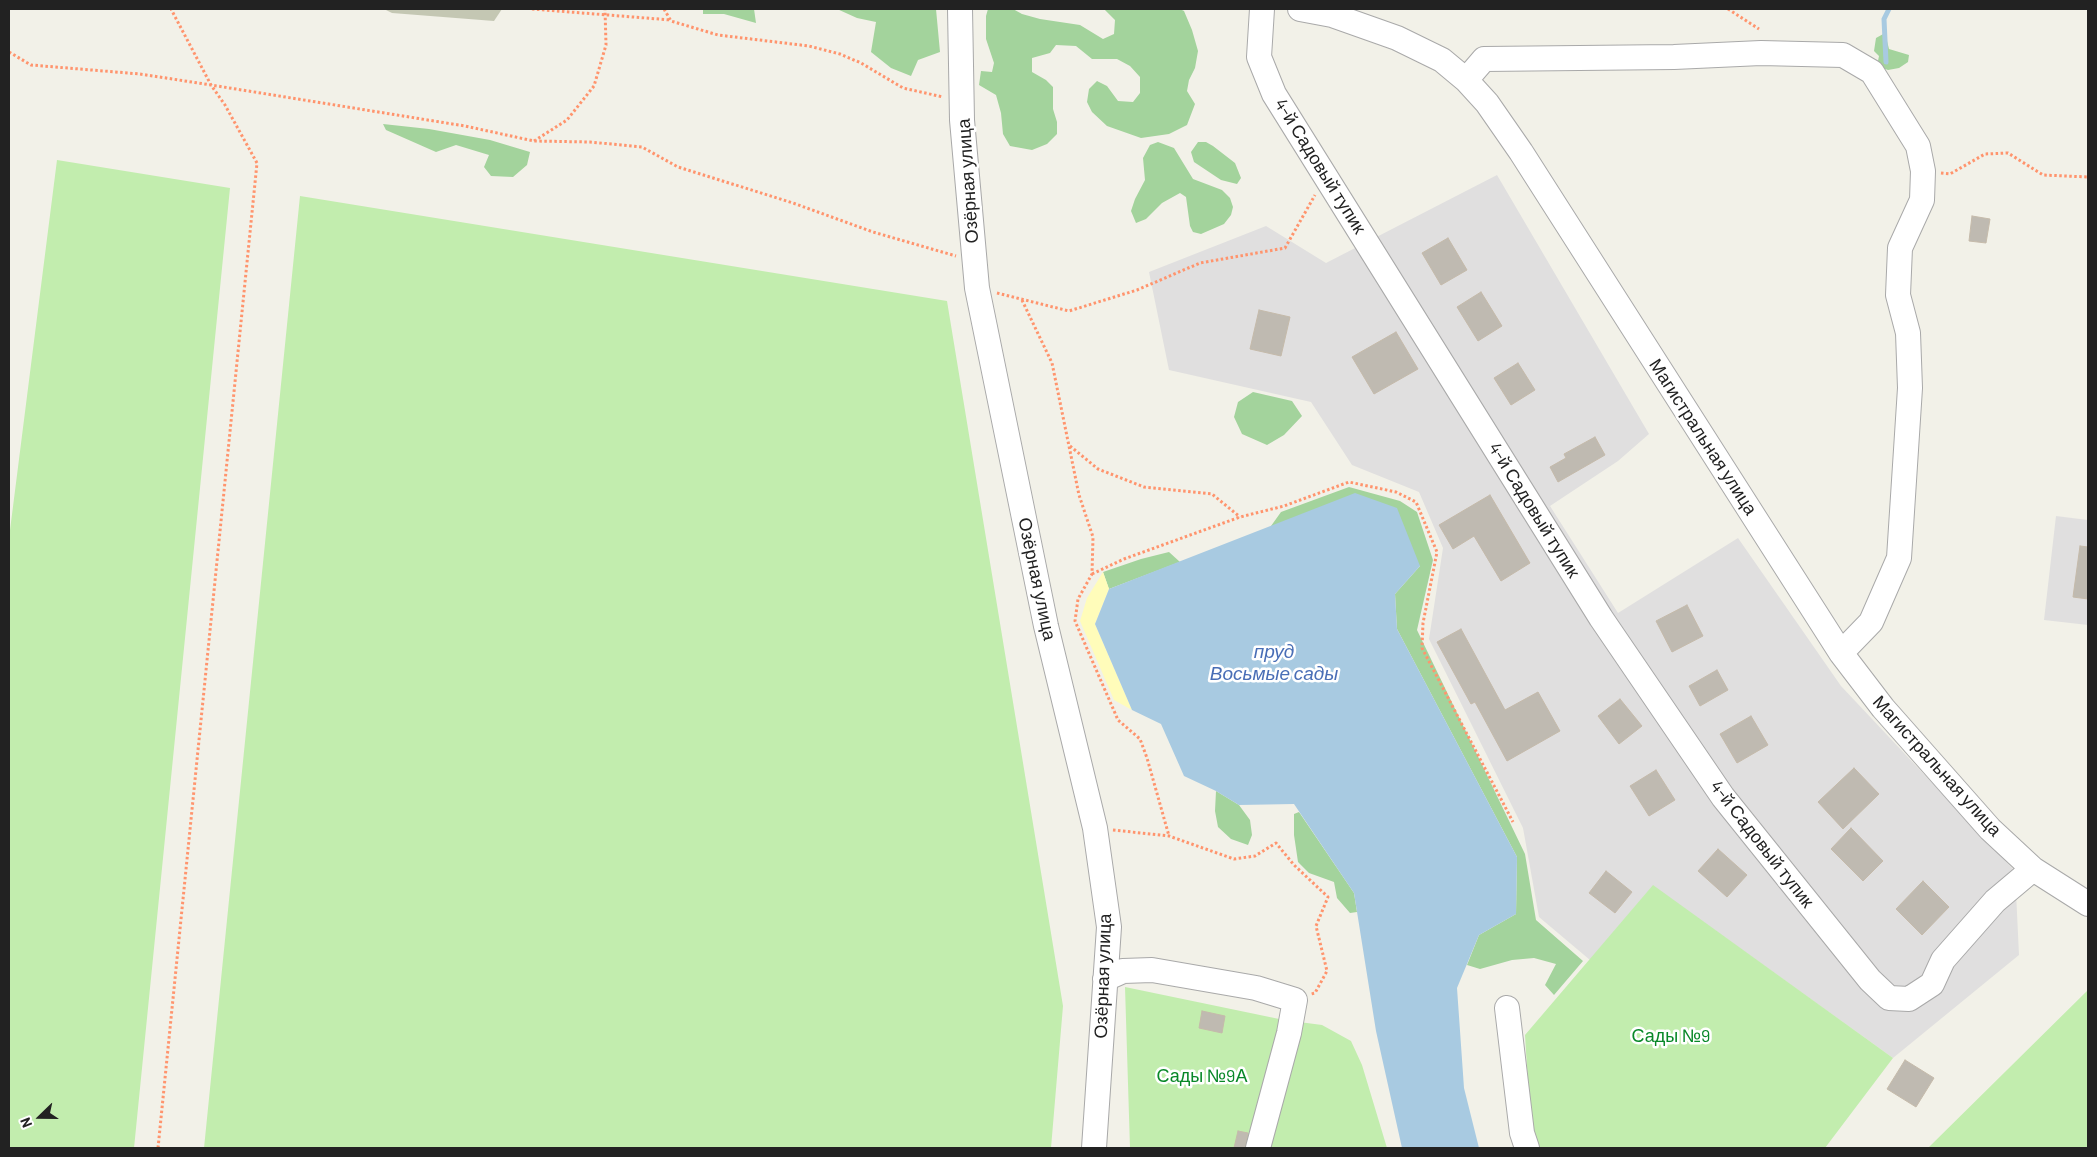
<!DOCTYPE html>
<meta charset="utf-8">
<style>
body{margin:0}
#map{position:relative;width:2097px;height:1157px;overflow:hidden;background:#f2f1e8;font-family:Barlow,sans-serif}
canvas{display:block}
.frame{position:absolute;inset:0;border:10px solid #222;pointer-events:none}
.north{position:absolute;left:15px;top:1092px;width:50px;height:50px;-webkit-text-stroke:4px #fff;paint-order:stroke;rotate:248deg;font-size:14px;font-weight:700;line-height:20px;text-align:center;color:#222}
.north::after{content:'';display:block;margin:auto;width:18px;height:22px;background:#222;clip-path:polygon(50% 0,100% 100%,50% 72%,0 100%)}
</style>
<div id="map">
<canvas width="2097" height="1157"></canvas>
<div class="frame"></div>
<div class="north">N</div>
</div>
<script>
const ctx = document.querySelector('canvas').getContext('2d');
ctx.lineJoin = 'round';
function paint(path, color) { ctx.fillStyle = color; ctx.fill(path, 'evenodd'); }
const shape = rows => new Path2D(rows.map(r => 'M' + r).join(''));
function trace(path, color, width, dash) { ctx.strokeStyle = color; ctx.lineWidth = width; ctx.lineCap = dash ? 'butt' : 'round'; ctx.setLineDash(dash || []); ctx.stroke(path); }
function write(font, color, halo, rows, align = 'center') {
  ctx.font = font + ' Barlow,sans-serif'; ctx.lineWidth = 5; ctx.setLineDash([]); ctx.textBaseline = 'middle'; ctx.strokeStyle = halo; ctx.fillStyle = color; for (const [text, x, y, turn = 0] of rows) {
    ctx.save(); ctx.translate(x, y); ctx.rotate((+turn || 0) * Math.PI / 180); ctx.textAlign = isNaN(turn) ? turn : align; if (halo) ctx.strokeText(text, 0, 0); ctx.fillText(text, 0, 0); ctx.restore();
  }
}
paint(shape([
 [1497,175,1649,434,1618,461,1550,506,1618,613,1738,538,1841,686,2015,871,2019,955,1893,1058,1653,886,1590,960,1539,917,1523,828,1429,639,1443,548,1419,492,1352,465,1311,402,1169,370,1149,272,1266,226,1326,263],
 [2056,516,2088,520,2088,625,2044,620]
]), '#e0dfdf');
paint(shape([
 [384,9,502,9,494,21,392,13]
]), '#c4c7b3');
paint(shape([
 [57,160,230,188,134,1148,9,1148,9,538],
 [300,196,947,301,1063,1006,1051,1148,204,1148],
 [1653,885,1893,1058,1825,1148,1532,1148,1525,1035],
 [1125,987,1284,1020,1322,1025,1351,1041,1362,1065,1387,1148,1130,1148],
 [2088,990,2088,1148,1928,1148]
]), '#c2edae');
paint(shape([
 [703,9,754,9,756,23,724,14,703,14],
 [837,9,936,9,940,52,918,60,911,76,891,68,871,52,876,22,857,18],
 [988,9,1013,9,1022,14,1040,19,1080,25,1103,39,1114,34,1115,20,1104,9,1180,9,1184,11,1192,30,1198,51,1195,68,1189,80,1187,91,1195,104,1187,125,1169,134,1141,138,1107,126,1092,112,1087,102,1089,89,1097,81,1107,86,1118,101,1133,102,1140,93,1140,77,1130,66,1117,59,1092,59,1076,46,1056,45,1050,53,1032,58,1032,72,1046,80,1053,87,1053,109,1057,122,1057,134,1047,144,1032,150,1010,146,1003,134,1001,113,996,95,979,85,981,71,992,72,994,63,986,39,986,16],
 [1885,33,1889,49,1909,55,1908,62,1899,68,1888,70,1877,66,1879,56,1874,51,1876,38],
 [383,124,429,129,490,140,530,152,527,165,513,177,491,176,484,167,489,155,456,145,436,152,386,130],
 [1158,142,1174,148,1193,179,1222,190,1230,198,1233,207,1231,215,1224,224,1201,234,1193,232,1190,226,1186,197,1180,193,1162,203,1146,219,1136,223,1131,211,1135,199,1145,180,1143,158,1150,145],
 [1198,142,1206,142,1213,146,1235,163,1241,178,1237,184,1221,180,1194,162,1191,152],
 [1253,392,1292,401,1302,416,1284,435,1267,445,1242,434,1234,417,1238,402],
 [1349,487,1400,501,1417,512,1433,560,1417,630,1525,854,1536,920,1583,961,1554,995,1545,985,1556,964,1534,958,1512,960,1480,969,1467,965,1479,935,1516,914,1517,857,1397,629,1395,594,1420,566,1271,526,1281,512],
 [1169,552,1180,562,1109,589,1103,572,1141,559],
 [1216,791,1239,805,1250,820,1252,835,1248,845,1231,839,1218,827,1215,811],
 [1299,812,1354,893,1357,912,1350,913,1337,898,1334,882,1309,873,1298,862,1294,835,1294,814]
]), '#a3d39c');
paint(shape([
 [1103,572,1109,589,1095,624,1132,710,1114,700,1080,621,1087,598]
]), '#fffcba');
paint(shape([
 [1355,493,1397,508,1420,566,1395,594,1397,629,1517,857,1516,914,1479,935,1457,988,1464,1088,1479,1148,1402,1148,1376,1031,1354,893,1294,804,1239,805,1216,791,1184,776,1161,724,1132,710,1095,624,1109,589]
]), '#a8cae1');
trace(shape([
 [1886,62,1884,19,1889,9]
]), '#a8cae1', 5);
const building = shape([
 [1972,216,1990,219,1986,243,1969,241,1972,216],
 [1448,238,1467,270,1441,285,1422,253,1448,238],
 [1481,292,1502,326,1478,341,1457,307,1481,292],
 [1259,310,1290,317,1281,356,1250,349,1259,310],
 [1396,332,1418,369,1374,394,1352,357,1396,332],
 [1518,363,1535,390,1511,405,1494,378,1518,363],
 [1595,437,1605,455,1558,482,1550,467,1566,458,1564,454,1595,437],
 [1490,495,1530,563,1501,581,1474,536,1453,549,1439,525,1490,495],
 [2080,546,2088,547,2088,599,2073,597,2080,546],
 [1687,605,1703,636,1672,652,1656,621,1687,605],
 [1461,629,1505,710,1538,692,1560,731,1507,761,1475,702,1471,704,1437,642,1461,629],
 [1717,670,1728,690,1700,706,1689,686,1717,670],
 [1620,699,1642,726,1619,744,1598,716,1620,699],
 [1751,716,1768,745,1737,763,1720,734,1751,716],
 [1854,768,1879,794,1843,829,1818,802,1854,768],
 [1656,770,1675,800,1649,816,1630,786,1656,770],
 [1851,828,1883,861,1863,881,1831,849,1851,828],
 [1718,849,1747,875,1727,897,1698,871,1718,849],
 [1606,871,1632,892,1615,913,1589,893,1606,871],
 [1923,881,1949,907,1922,935,1896,909,1923,881],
 [1202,1011,1225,1016,1222,1033,1199,1028,1202,1011],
 [1905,1060,1934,1078,1916,1107,1887,1089,1905,1060],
 [1238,1131,1248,1133,1245,1148,1234,1148,1238,1131]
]);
paint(building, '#bfbab1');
trace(building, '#c5baaa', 1);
const minor = shape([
 [960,9,962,120,977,288,1046,626,1095,828,1109,927,1094,1148],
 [1262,9,1259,57,1274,94,1601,618,1723,797,1870,980,1889,998,1909,999,1932,984,1943,960,1995,901,2033,869],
 [1300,9,1332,15,1397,38,1442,60,1466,80,1487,103,1521,152,1841,653,1883,708,1990,829,2033,869,2088,904],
 [1466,80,1484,59,1674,57,1761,53,1843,55,1872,72,1918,146,1923,171,1922,200,1900,248,1898,295,1908,333,1910,388,1899,558,1871,622,1841,653],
 [1105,979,1123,971,1152,970,1256,988,1295,1000,1289,1033,1258,1148],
 [1507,1008,1522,1133,1527,1148]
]);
trace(minor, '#a9a9a9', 26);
trace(shape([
 [532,9,671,20],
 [664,9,671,21,718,35,809,46,840,54,861,63,903,88,943,97],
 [1728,9,1759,29],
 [9,52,31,65,140,74,211,85,465,126,534,141,590,142,642,147,678,167,793,203,873,232,956,256],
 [534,141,567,120,594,86,606,45,605,9],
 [1941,173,1950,174,1985,154,2008,153,2043,175,2088,177],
 [997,293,1069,311,1137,290,1200,263,1285,248,1315,195],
 [1022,300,1052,363,1079,495,1093,537,1092,574,1078,599,1075,621,1118,720,1140,739,1147,758,1169,836],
 [1070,446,1098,469,1144,487,1212,494,1240,517],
 [1092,574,1124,559,1240,517,1284,506,1349,482,1396,492,1416,502,1437,552,1423,623,1422,648,1513,822],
 [1113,830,1169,836,1234,859,1255,856,1276,843,1294,865,1328,897,1316,926,1327,971,1315,993,1311,994],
 [158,1148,257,163,225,105,211,85,171,9]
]), '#ff946d', 3, [2.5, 2.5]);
trace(minor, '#fff', 24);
write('18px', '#222', '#fff', [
 ["4-й Садовый тупик",1320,166,58],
 ["Озёрная улица",968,181,-94],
 ["Магистральная улица",1703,437,57],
 ["4-й Садовый тупик",1534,510,58],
 ["Озёрная улица",1037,579,78],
 ["Магистральная улица",1937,766,48],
 ["4-й Садовый тупик",1762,844,52],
 ["Озёрная улица",1103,976,-88]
]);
write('18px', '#088828', '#fff', [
 ["Сады №9",1671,1036],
 ["Сады №9А",1202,1076]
]);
write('italic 19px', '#496eb6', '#fff', [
 ["пруд",1274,652],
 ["Восьмые сады",1274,674]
]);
</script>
